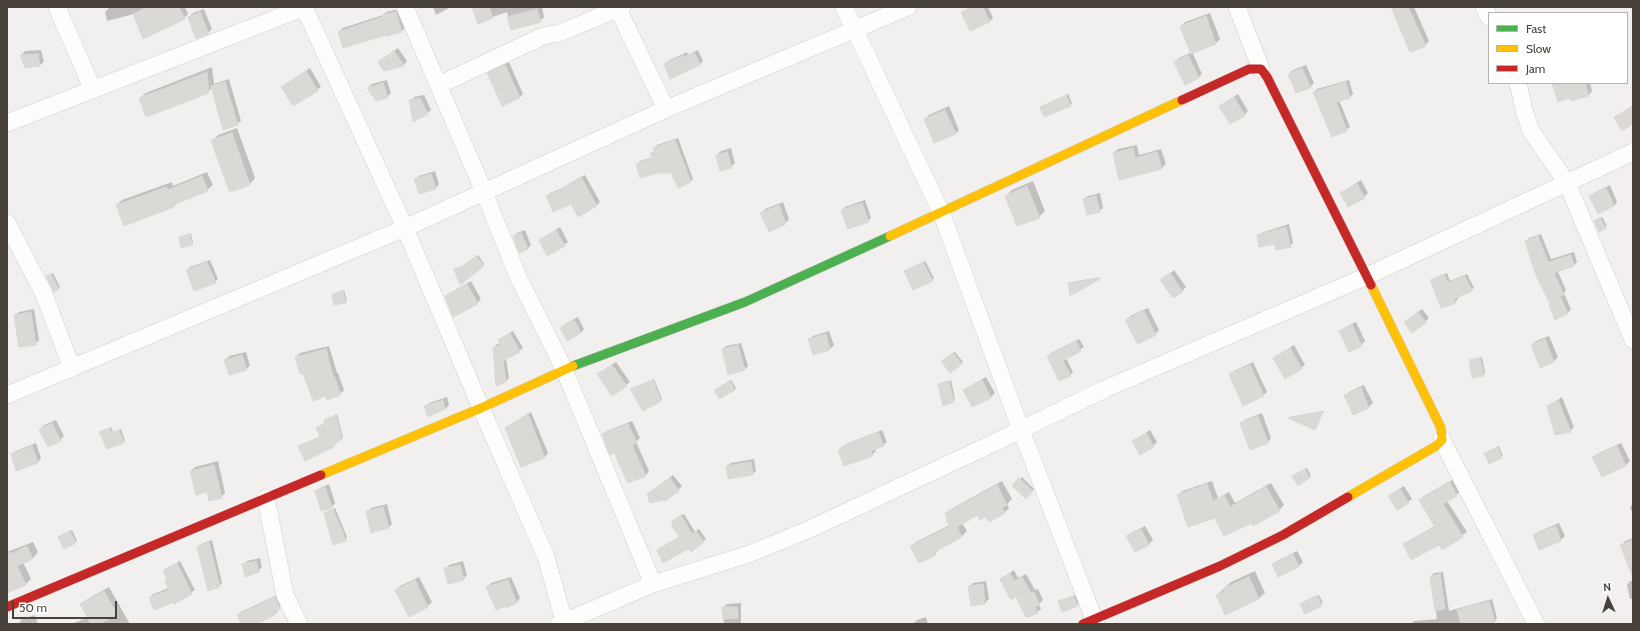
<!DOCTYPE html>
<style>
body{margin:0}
#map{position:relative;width:1640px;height:631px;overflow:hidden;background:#f2f0ee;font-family:Cabin,sans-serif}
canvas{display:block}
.frame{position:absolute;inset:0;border:8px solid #48423a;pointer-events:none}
.legend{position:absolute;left:1488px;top:12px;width:140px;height:72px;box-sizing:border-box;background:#fff;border:1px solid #b6b3b0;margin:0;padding:5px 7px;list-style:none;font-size:12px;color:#48423a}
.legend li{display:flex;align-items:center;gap:8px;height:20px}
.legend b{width:20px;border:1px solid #b6b3b0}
.north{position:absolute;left:1588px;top:579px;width:40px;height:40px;-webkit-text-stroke:3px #fff;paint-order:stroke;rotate:356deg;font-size:11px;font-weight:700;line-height:16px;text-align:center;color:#48423a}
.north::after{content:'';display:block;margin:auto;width:14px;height:18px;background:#48423a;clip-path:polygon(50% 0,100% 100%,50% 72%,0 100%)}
.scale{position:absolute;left:12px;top:601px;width:105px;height:18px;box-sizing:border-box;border:2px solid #48423a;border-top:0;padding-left:5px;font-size:12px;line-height:14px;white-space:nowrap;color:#48423a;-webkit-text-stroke:3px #fff;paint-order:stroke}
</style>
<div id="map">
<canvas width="1640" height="631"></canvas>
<div class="frame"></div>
<ul class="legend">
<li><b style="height:5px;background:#4caf50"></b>Fast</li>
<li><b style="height:5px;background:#ffc107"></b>Slow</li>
<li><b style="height:5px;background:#c62828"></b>Jam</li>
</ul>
<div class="north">N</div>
<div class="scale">50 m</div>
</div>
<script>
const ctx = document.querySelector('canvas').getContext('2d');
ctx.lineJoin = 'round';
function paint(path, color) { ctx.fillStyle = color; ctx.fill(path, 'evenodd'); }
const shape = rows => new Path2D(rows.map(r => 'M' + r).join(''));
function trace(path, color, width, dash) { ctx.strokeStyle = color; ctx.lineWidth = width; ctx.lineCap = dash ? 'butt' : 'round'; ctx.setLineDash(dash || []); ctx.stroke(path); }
paint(shape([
 [113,7,185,7,188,14,184,18,134,14,107,21,105,12,109,8],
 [433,7,451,7,436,15],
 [473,7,542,7,544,17,540,21,511,29,507,12,478,22],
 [970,7,988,7,993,18,989,22,963,13],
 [1392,7,1414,7,1429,41,1425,45],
 [204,9,212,29,208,33,189,17,193,13],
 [400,9,405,28,402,31,339,32,343,28,383,15,386,12],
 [1210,13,1220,39,1216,43,1192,52,1202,74,1198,78,1175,62,1179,58,1192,52,1181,26,1185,22],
 [398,48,407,61,404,65,385,70,379,62],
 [41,50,44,62,40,65,21,55,25,51],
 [698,50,703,61,700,64,671,77,665,64,668,61,687,52,688,55],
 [509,62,523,94,519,98,488,74,492,70],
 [1306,65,1314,83,1310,87,1289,74,1293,70],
 [212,67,214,84,229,79,241,121,237,124,212,88,208,92,140,98,146,93],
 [310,68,321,87,293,105,282,87],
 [387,80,391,93,387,97,368,88,372,84],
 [1349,80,1353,94,1350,97,1339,100,1350,127,1346,130,1314,92,1317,89],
 [1554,83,1590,83,1592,91,1589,95,1570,97],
 [1068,94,1072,103,1070,105,1041,107],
 [1238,94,1248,111,1244,115,1220,106],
 [424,95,431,110,427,113,411,101,414,97],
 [949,106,959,130,955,134,925,119,929,115],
 [237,128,255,178,250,184,212,141,218,135],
 [678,138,693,179,690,182,672,172,637,164,640,161,653,157,652,154,657,145],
 [1137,145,1139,155,1161,149,1166,164,1162,168,1119,179,1114,153,1118,149],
 [731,148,735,163,731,167,717,155,721,151],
 [435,171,439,184,436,188,420,193,416,180,419,176],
 [207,172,213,185,207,190,178,202,173,207,117,205,122,200,172,182,173,186],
 [585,175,600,202,597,205,579,215,572,203,547,197,550,193,563,188],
 [1361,180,1368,193,1364,197,1341,193],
 [1033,181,1045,211,1039,217,1006,196,1012,190],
 [1610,185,1617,202,1614,206,1590,197,1594,193],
 [1100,193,1103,208,1099,211,1084,199,1088,196],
 [865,200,871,218,868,221,842,210,845,207],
 [783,202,789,219,786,223,762,213,765,209],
 [1602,217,1607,226,1605,227,1597,220],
 [1289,224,1293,243,1290,246,1276,243,1258,236,1261,233],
 [560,227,568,242,564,245,540,240],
 [525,230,531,245,527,249,514,236,517,233],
 [191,233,193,243,192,245,180,237],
 [1541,234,1551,259,1574,252,1577,262,1574,265,1557,270,1566,290,1564,293,1571,310,1567,313,1551,304,1526,242,1529,238],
 [478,255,484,264,483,265,457,268,466,265],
 [210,260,218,279,215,282,187,270,190,267],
 [925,261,934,278,932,280,906,270],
 [1174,270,1186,287,1182,291,1162,280],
 [53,273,60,287,59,288,49,275],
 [1447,273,1450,281,1467,274,1474,288,1457,297,1458,299,1455,302,1432,280],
 [1101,277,1099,278,1071,294,1069,283,1071,282],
 [471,281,481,299,477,303,446,297,450,293],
 [344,290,347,300,345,302,333,294],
 [1148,308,1159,330,1155,334,1127,320,1130,316],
 [34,309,39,340,35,344,15,315,19,312],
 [1422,309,1429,318,1425,322,1405,322],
 [578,317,584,329,581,333,562,328,565,324],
 [1356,322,1365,341,1361,345,1350,350,1341,331,1344,328],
 [513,331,523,348,506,359,509,378,506,381,494,348,497,344,501,343,499,340,503,337],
 [829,331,834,345,830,349,814,353,809,339,813,336],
 [1549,336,1558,357,1554,361,1541,366,1532,345,1536,341],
 [1079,339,1084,347,1066,358,1073,372,1070,375,1048,356,1051,353],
 [741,343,748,366,745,369,723,349,726,346],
 [1294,345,1305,365,1286,378,1274,358],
 [329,346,337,373,338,373,344,390,340,394,303,372,296,357,300,353],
 [246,352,250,366,246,369,226,360,229,356],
 [955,352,963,362,961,364,944,359],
 [1482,357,1485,373,1483,375,1470,360],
 [616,362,630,382,626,385,598,374],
 [1253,362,1267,392,1263,395,1230,374,1234,371],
 [986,377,995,393,991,397,973,406,965,390,968,387],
 [654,379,662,399,660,400,632,389],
 [731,380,736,388,734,390,715,390],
 [951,380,955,399,944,405,939,384],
 [1364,385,1373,403,1369,407,1354,414,1345,396,1349,392],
 [447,397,449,405,445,409,426,407,429,403],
 [1562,397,1574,427,1570,431,1548,407],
 [1324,411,1315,429,1290,418,1290,417],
 [531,412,548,453,545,457,522,466,506,428],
 [1262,413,1271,438,1268,442,1241,424,1245,420],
 [337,414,343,437,335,443,334,446,305,460,300,446,321,436,317,428,326,422,325,420],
 [56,420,64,436,60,440,40,429,44,425],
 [632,421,640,438,636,442,649,471,646,475,629,482,615,452,603,435,607,431],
 [111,427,113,432,121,429,125,441,108,448,101,432],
 [882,430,887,442,883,445,875,448,876,451,872,455,839,450,846,444],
 [1150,430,1157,442,1153,446,1133,441],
 [36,443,41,458,38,462,12,454,16,451],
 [1621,443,1630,461,1626,465,1602,476,1594,457,1597,454],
 [1499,446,1503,456,1489,463,1485,453],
 [754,459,756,471,752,474,727,466,731,463],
 [218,461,225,493,221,497,208,491,191,471,195,467],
 [1307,468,1311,476,1298,484,1295,475],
 [673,475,682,486,678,490,665,500,648,494],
 [1022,477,1034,489,1026,497,1014,486],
 [1454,479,1461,491,1447,501,1467,532,1442,548,1439,543,1404,545,1408,541,1435,526,1420,500,1424,496],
 [1002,481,1012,499,1007,504,1009,508,1004,513,987,515,978,514,962,523,967,531,962,536,940,548,935,554,911,547,916,542,950,525,946,514,951,509],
 [1212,481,1218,498,1229,492,1235,503,1271,483,1284,505,1279,510,1216,516,1178,495,1183,491],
 [329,484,335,503,332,507,316,492,320,488],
 [1404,486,1412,499,1408,502,1389,496],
 [387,504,392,524,388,528,367,512,371,508],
 [1633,504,1633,516,1630,507],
 [335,508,347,537,345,541,325,513],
 [684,514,695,532,699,529,706,539,691,551,688,547,658,550,680,537,675,519],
 [1559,523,1565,536,1561,540,1539,548,1534,535,1538,532],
 [1145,526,1153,540,1149,544,1135,551,1127,536,1131,533],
 [72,530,77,541,75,542,59,537],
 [1633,538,1633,553,1622,545,1625,541],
 [212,540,222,583,219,586,198,547,201,544],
 [33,542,38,552,33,558,23,562,31,579,26,584,7,592,7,552],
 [1297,551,1303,562,1299,566,1279,576,1273,565,1277,561],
 [260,558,262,567,258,571,243,565,247,561],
 [180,561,195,590,175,602,150,597,153,594,169,588,168,580,164,571],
 [463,561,467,575,463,579,445,569,449,565],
 [1014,570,1018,578,1026,574,1035,590,1038,589,1043,600,1039,604,1041,609,1037,612,1017,596,1001,579],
 [1255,571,1265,593,1259,598,1225,614,1217,595,1231,582],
 [1443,572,1449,611,1492,599,1497,618,1495,621,1484,624,1411,624,1414,621,1437,619,1431,576,1434,573],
 [419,577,432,602,428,606,409,615,396,590,400,586],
 [511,577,520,598,517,602,488,587,491,583],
 [986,581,989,599,985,603,969,587,973,583],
 [1630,581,1633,581,1633,599,1630,599,1627,585],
 [109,587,130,624,72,624,88,617,81,604,86,600],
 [279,594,284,604,277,609,278,611,274,614,254,624,242,624,238,615,241,612],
 [1075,595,1079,603,1077,605,1059,602],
 [1319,595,1323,603,1306,613,1302,604],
 [741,603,741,624,724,624,723,608,727,604],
 [35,615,38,624,18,624,22,619],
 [926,617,928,624,913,624,917,620]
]), '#0003');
const building = shape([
 [147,7,179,7,185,19,143,39,133,14,147,7],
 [472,7,489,7,493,18,478,24,472,7],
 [973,7,983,7,990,22,970,31,961,12,973,7],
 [1391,7,1408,7,1426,46,1410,52,1391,7],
 [537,9,541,22,511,30,507,17,537,9],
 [200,12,209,34,196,39,188,17,200,12],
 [396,12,402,32,386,36,386,35,343,48,338,32,382,17,382,15,396,12],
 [1206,16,1216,44,1191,54,1180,26,1206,16],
 [394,51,404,66,384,71,378,62,394,51],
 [694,52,700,65,670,79,664,64,684,55,685,57,694,52],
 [38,54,40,66,25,68,20,55,38,54],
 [1188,55,1199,78,1185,85,1174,62,1188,55],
 [505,65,520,98,502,106,487,73,505,65],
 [1302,68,1311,88,1296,93,1288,74,1302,68],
 [306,71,318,91,293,106,281,87,306,71],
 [207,72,209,93,146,117,139,98,207,72],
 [225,82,238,125,223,130,211,86,225,82],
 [1346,82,1350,98,1336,102,1347,131,1332,137,1313,92,1346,82],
 [383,83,388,98,376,101,367,88,383,83],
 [1552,83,1585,83,1589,96,1571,101,1570,98,1558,102,1552,83],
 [1066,95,1071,106,1044,117,1040,107,1066,95],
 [1234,97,1245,116,1230,124,1219,106,1234,97],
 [420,98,428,114,413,122,409,100,420,98],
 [1633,106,1633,124,1622,131,1614,117,1633,106],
 [945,110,956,134,934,143,924,119,945,110],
 [232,133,250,185,233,191,229,191,211,140,232,133],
 [675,140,691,182,678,188,671,173,658,173,640,178,636,164,652,158,650,153,655,152,653,148,675,140],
 [1133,148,1135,158,1157,152,1162,169,1119,180,1113,153,1133,148],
 [727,152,732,168,720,171,716,155,727,152],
 [431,174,436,189,419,194,414,179,431,174],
 [202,176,208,191,173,205,174,207,124,226,116,205,166,187,168,190,202,176],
 [581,177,597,206,578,217,571,204,553,212,546,196,563,189,562,188,581,177],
 [1357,184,1365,198,1348,207,1340,193,1357,184],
 [1027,186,1040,218,1017,226,1005,196,1027,186],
 [1606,188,1614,206,1598,214,1589,196,1606,188],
 [1096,196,1100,212,1087,215,1083,199,1096,196],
 [862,203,869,222,848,229,841,210,862,203],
 [779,205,786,224,769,232,760,213,779,205],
 [1600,218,1606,228,1599,232,1594,221,1600,218],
 [1286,227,1291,247,1276,250,1275,244,1259,247,1257,235,1286,227],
 [556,230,565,246,547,256,539,240,556,230],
 [521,233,528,249,519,253,513,236,521,233],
 [190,234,192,245,181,248,179,237,190,234],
 [1538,236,1548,262,1571,255,1574,266,1554,273,1564,295,1560,296,1568,314,1555,320,1549,305,1550,304,1535,273,1525,241,1538,236],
 [476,256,484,266,460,285,454,269,463,266,476,256],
 [207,262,216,283,194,291,186,270,207,262],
 [923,262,933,281,913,290,904,271,923,262],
 [1170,273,1183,292,1173,298,1160,280,1170,273],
 [51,274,59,289,54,292,46,276,51,274],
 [1444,274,1448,283,1465,276,1472,291,1454,299,1456,303,1441,308,1430,280,1444,274],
 [1100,278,1100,279,1070,296,1068,283,1100,278],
 [467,284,478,304,453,317,445,296,467,284],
 [343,291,346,303,334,305,332,294,343,291],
 [1144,311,1156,335,1138,344,1125,320,1144,311],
 [31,312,36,345,19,347,14,315,31,312],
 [1418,312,1426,323,1412,333,1404,322,1418,312],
 [574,320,581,333,567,341,560,328,574,320],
 [1352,325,1362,346,1349,352,1339,331,1352,325],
 [510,333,520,352,503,361,506,382,496,386,493,347,501,345,498,340,510,333],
 [826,334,830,350,813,355,808,339,826,334],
 [1545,339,1554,362,1540,368,1531,345,1545,339],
 [1076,341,1081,351,1063,361,1071,376,1059,381,1047,356,1076,341],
 [738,345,745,370,728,375,722,349,738,345],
 [1290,348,1302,369,1285,379,1273,358,1290,348],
 [326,349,333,376,334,376,341,395,327,400,326,396,313,401,303,373,300,374,295,357,326,349],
 [953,353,962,364,950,373,941,361,953,353],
 [242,355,247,370,229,375,224,360,242,355],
 [1480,358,1484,376,1472,378,1469,360,1480,358],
 [612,365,627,386,612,396,597,374,612,365],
 [1250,365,1264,396,1243,406,1229,374,1250,365],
 [653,380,661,401,643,411,630,389,653,380],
 [982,380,991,398,972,407,963,390,982,380],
 [730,381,735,390,719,399,714,390,730,381],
 [949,381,954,402,943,406,938,384,949,381],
 [1361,388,1369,408,1353,415,1344,395,1361,388],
 [443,400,445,409,428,417,424,406,443,400],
 [1558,400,1571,432,1555,435,1547,406,1558,400],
 [1323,412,1315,430,1288,418,1323,412],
 [528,414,545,458,521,467,505,428,528,414],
 [336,415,342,439,333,446,334,447,305,461,298,446,320,437,316,428,325,423,324,420,336,415],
 [1258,416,1268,443,1250,450,1240,423,1258,416],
 [52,423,61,441,48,447,39,429,52,423],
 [628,424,637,443,632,445,646,476,628,483,614,453,610,455,602,434,628,424],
 [109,428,112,433,119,430,124,443,107,449,99,432,109,428],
 [878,432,884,446,871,451,873,456,844,466,838,450,842,448,841,447,878,432],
 [1146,433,1154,447,1140,455,1132,441,1146,433],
 [32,446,38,463,16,471,11,454,32,446],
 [1617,446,1626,466,1602,477,1592,457,1617,446],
 [1498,447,1502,458,1489,464,1484,453,1498,447],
 [751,462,753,475,728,479,726,466,751,462],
 [214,465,222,498,209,501,207,492,196,495,190,471,214,465],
 [1305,469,1310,478,1298,486,1292,476,1305,469],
 [670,478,679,491,665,501,664,500,650,503,647,494,670,478],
 [1019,478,1033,491,1026,499,1012,486,1019,478],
 [1450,482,1457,496,1443,504,1463,537,1442,550,1439,545,1411,560,1403,544,1435,527,1419,500,1450,482],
 [1207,484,1213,501,1224,495,1230,507,1266,487,1280,511,1253,526,1252,523,1224,536,1215,518,1188,527,1177,495,1207,484],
 [997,485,1007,505,1002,508,1005,513,989,522,986,517,980,520,977,515,957,527,962,537,934,552,936,555,919,563,910,546,949,527,945,513,997,485],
 [325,487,332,508,321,511,315,491,325,487],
 [1400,489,1409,503,1397,510,1388,496,1400,489],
 [383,507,389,528,371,533,366,511,383,507],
 [333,509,346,540,346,541,333,545,324,513,333,509],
 [681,515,692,534,696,531,704,542,691,552,688,549,663,563,657,550,679,537,672,526,672,521,681,515],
 [1556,526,1561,541,1539,550,1533,535,1556,526],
 [1141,529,1149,545,1135,552,1126,536,1141,529],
 [70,531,76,543,64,549,58,537,70,531],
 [1633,540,1633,575,1632,575,1620,545,1633,540],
 [209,542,220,587,208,591,197,547,209,542],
 [27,546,33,559,17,566,26,585,7,593,7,548,10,554,27,546],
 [1293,554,1299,567,1278,577,1272,564,1293,554],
 [256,561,259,572,245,577,242,564,256,561],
 [177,563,192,594,174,604,174,602,154,610,149,597,169,590,165,582,167,580,163,570,177,563],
 [460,565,464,580,448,584,444,568,460,565],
 [1010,573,1014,581,1022,577,1031,593,1034,592,1040,605,1035,607,1038,613,1026,618,1016,597,1011,600,1000,579,1010,573],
 [1440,574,1445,609,1435,611,1430,576,1440,574],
 [1249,577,1259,599,1225,615,1216,595,1225,591,1224,588,1249,577],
 [415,580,428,607,409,617,395,590,415,580],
 [508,580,517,603,506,608,505,606,496,610,486,587,508,580],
 [983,584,985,604,971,606,968,586,983,584],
 [104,591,117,614,100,624,91,624,80,604,104,591],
 [1317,595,1322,606,1305,614,1300,604,1317,595],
 [1073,596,1078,606,1062,612,1058,601,1073,596],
 [275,597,280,609,273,612,275,615,256,624,241,624,237,615,275,597],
 [1489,601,1495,622,1487,624,1461,624,1457,610,1489,601],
 [722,607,737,607,738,618,723,619,722,607]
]);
paint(building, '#dbd9d6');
trace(building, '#dad7d4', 1);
const street = shape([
 [57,7,93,90],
 [304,7,405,228,481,408,546,557,565,624],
 [405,7,484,192,519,279,564,369,653,584],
 [617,7,666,109],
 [844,7,941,212,1021,430,1096,624],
 [1237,7,1261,69],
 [1484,7,1489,17],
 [1518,83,1525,114,1531,131,1567,183,1633,340],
 [439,85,543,36,560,33,622,7],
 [7,123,305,7],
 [7,223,43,292,72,368],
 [7,395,405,228,666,109,908,7],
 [1442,440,1536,624],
 [266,498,285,595,299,624],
 [559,624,653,584,749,554,810,529,985,447,1105,389,1367,276,1633,152]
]);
const fast = shape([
 [573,366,745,302,890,236]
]);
const slow = shape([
 [890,236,1182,100],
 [321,475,481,408,573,366],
 [1348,497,1436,446,1442,440,1441,428,1371,285]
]);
const jam = shape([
 [1182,100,1249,69,1261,69,1267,77,1371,285],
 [7,607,321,475],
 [1083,624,1220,566,1283,535,1348,497]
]);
trace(street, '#d0cecb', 18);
trace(fast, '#d0cdc6', 10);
trace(slow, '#d0cdc6', 10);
trace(jam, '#d0cdc6', 10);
trace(street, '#fdfdfc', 17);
trace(fast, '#4caf50', 9);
trace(slow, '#ffc107', 9);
trace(jam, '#c62828', 9);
</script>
